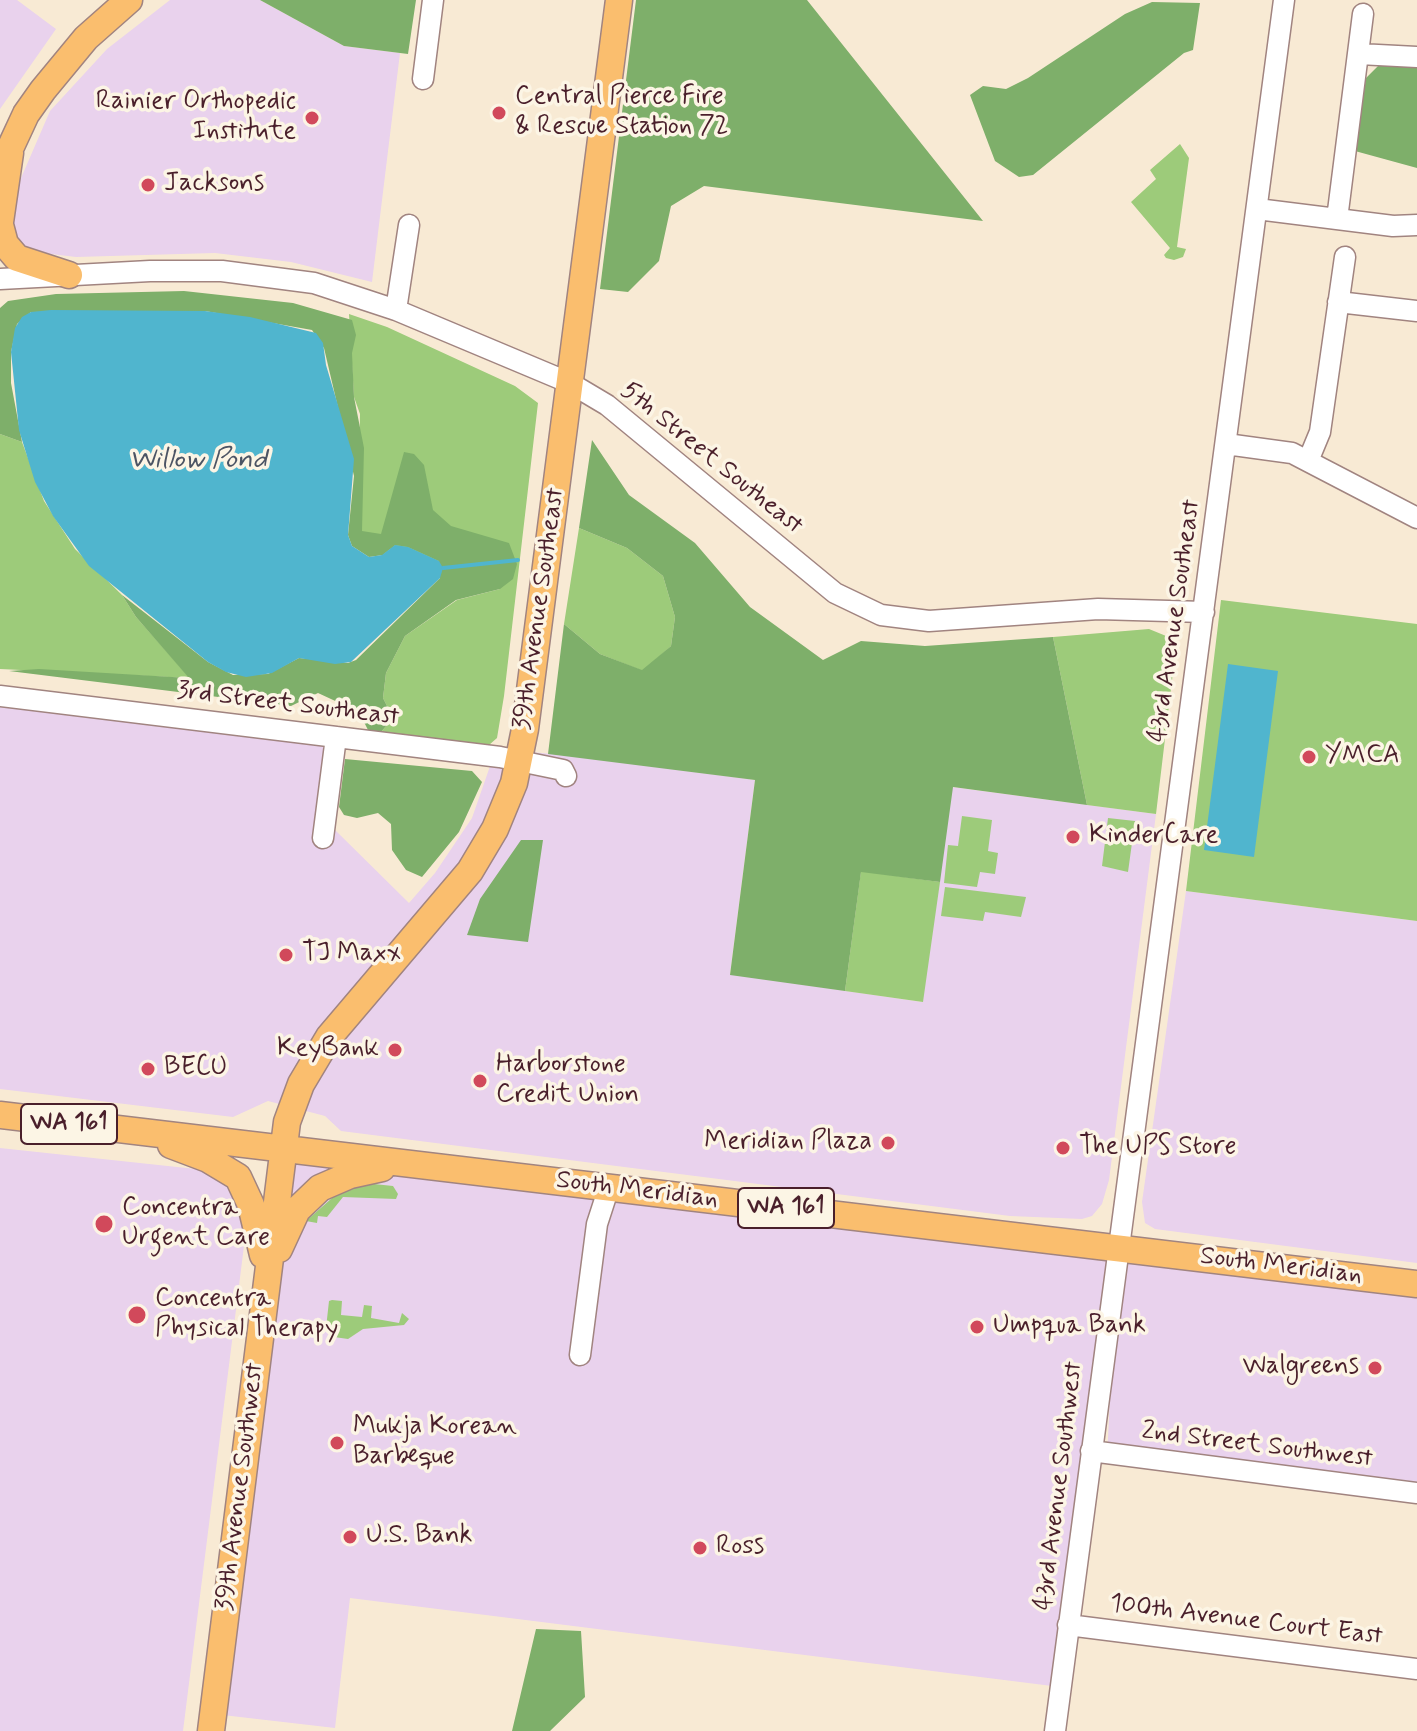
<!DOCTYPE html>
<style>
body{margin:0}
canvas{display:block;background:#f8ead4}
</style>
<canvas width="1417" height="1731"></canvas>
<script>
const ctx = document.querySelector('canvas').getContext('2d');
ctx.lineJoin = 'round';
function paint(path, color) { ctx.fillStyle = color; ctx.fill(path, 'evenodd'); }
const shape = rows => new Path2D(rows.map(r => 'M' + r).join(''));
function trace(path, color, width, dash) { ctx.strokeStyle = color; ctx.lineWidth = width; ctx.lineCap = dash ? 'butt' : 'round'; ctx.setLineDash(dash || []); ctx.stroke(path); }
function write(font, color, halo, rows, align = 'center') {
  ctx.font = font + ' Mynerve,sans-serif'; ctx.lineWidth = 7; ctx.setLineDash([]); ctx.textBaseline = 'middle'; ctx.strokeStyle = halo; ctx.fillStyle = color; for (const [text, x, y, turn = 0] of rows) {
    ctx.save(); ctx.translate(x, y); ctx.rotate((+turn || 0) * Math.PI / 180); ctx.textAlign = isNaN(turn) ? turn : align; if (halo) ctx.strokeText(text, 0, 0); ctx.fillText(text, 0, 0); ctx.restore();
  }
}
paint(shape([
 [0,0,17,0,56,29,0,109],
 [170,0,260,0,344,46,400,53,372,282,291,262,215,253,76,257,26,251,10,230,15,192,50,111,107,49],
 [0,707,342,745,333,828,409,903,435,873,472,818,496,749,576,756,755,780,730,974,922,1002,952,787,1156,814,1109,1180,1102,1204,1092,1216,1082,1219,1010,1216,341,1131,325,1116,268,1101,233,1117,0,1089],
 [1186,891,1417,921,1417,1263,1155,1229,1145,1223,1142,1202],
 [0,1148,205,1170,233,1191,247,1222,183,1731,0,1731],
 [282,1148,1417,1284,1417,1500,1107,1460,1116,1266,1060,1687,350,1598,335,1728,214,1714]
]), '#e9d2ed');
paint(shape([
 [1180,144,1189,158,1177,247,1186,249,1183,257,1174,260,1166,258,1164,255,1170,248,1131,202,1156,179,1150,170],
 [349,314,387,327,515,386,538,403,504,696,497,738,489,745,381,732,393,718,383,698,386,673,405,636,457,600,500,589,358,537,360,414,354,397],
 [0,434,22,442,44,501,75,549,122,595,136,617,190,678,0,669],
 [579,528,627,548,663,576,675,617,671,646,643,671,600,654,564,624],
 [1221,600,1417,624,1417,921,1186,891],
 [1149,629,1171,638,1176,647,1156,814,1087,805,1053,637],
 [962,816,992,820,988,851,998,853,995,874,980,872,977,887,944,883,948,845,958,846],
 [1108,818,1135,821,1128,872,1102,866],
 [861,871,940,882,923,1002,845,991],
 [945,887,1026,897,1021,917,985,912,983,921,941,916],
 [374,1184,393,1186,398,1194,396,1199,343,1197,327,1217,318,1216,317,1223,306,1221,340,1191],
 [332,1300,342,1301,341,1315,362,1317,364,1305,372,1306,371,1318,399,1323,402,1313,409,1319,404,1325,363,1329,348,1339,334,1337,326,1328,329,1301]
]), '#9dcb7a');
paint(shape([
 [260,0,416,0,408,54,344,46],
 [636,0,807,0,983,221,704,186,671,206,659,261,628,292,600,289],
 [1152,2,1200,3,1193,50,1184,53,1033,175,1019,177,995,161,970,95,983,86,1006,89,1028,78,1125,14],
 [1417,63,1417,168,1355,151,1366,78,1380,64],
 [184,291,293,303,352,320,356,335,352,353,354,397,364,448,362,531,381,534,404,452,414,454,424,465,433,510,451,526,509,543,517,564,513,579,500,589,456,600,405,636,386,673,383,698,393,718,381,732,369,732,359,712,318,693,291,706,9,671,39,669,189,678,136,617,122,595,208,662,233,675,268,674,299,658,348,663,356,660,440,578,439,561,408,547,395,545,383,555,369,557,352,546,348,535,354,476,324,348,312,330,205,311,31,312,17,324,11,352,11,383,22,442,0,434,0,308,8,301,56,294],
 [592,440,629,495,695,543,750,607,823,660,861,641,925,646,1053,637,1087,805,953,787,940,882,861,872,845,991,730,975,755,780,548,754,564,624,600,654,642,670,671,646,675,617,663,576,627,548,579,528],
 [345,759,472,771,482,782,459,832,422,877,406,870,392,850,391,824,378,813,357,818,344,815,339,807],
 [521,840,543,840,528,942,467,935,480,899],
 [536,1629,581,1631,585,1697,550,1731,512,1731]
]), '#7eaf6a');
paint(shape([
 [51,310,205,311,250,317,316,333,323,343,326,365,354,459,348,535,352,546,369,557,382,555,395,545,408,547,439,561,443,568,440,578,351,662,335,664,299,658,272,673,246,677,226,672,208,662,89,566,53,516,35,482,19,430,11,352,15,328,22,317,31,312],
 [1228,664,1278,671,1254,857,1204,850]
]), '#50b5ce');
trace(shape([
 [443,568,518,560]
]), '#50b5ce', 4);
const minor = shape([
 [1359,54,1417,57],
 [423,79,433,0],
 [1257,209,1393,226,1417,225],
 [1337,219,1363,14],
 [0,279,150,271,222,271,314,283,396,310,570,383,607,405,835,593,881,615,929,621,1098,609,1204,612],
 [1338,302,1417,311],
 [396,310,409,225],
 [1226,444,1292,453,1417,518],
 [1308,461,1320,432,1345,257],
 [0,696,500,757,563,770,566,776],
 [323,838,336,737],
 [580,1355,597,1224,609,1187],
 [1091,1451,1417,1493],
 [1068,1625,1417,1669],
 [1055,1731,1284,0]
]);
const major = shape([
 [0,170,26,114,43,90,86,38,129,0],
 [0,222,10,153],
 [0,225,5,244,17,258,69,275],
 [0,1115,1417,1284],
 [171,1145,208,1159,238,1177,251,1205,263,1255],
 [279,1249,297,1210,320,1188,350,1175,382,1168],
 [211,1731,287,1122,301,1084,329,1037,470,871,495,829,514,783,525,729,619,0]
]);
trace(minor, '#a18480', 23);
trace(major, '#a18480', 29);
trace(minor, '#fff', 20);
trace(major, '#fabe6e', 26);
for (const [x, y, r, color] of [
 [499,113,8,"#d1495b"],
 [312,118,8,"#d1495b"],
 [148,185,8,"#d1495b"],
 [1309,757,8,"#d1495b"],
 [1073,837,8,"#d1495b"],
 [286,955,8,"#d1495b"],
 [395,1050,8,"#d1495b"],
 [148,1069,8,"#d1495b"],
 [480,1081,8,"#d1495b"],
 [888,1143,8,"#d1495b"],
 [1063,1148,8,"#d1495b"],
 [104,1224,10,"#d1495b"],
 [137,1315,10,"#d1495b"],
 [977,1327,8,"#d1495b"],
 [1375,1368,8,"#d1495b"],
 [337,1443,8,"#d1495b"],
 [350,1537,8,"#d1495b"],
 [700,1548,8,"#d1495b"]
]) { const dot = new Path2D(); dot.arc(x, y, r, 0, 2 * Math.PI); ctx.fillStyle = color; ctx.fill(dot); trace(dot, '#fcf5e5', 3); }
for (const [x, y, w] of [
 [69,1124,96],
 [786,1208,96]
]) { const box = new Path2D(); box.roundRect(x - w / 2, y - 20, w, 40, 6); ctx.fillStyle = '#fcf5e5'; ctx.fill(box); trace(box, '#4a1f2b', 2); }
write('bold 24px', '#4a1f2b', null, [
 ["WA 161",69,1124],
 ["WA 161",786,1208]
]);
write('26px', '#4a1f2b', '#fcf5e5', [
 ["Central Pierce Fire",515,98],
 ["& Rescue Station 72",515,128],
 ["Rainier Orthopedic",296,103,"right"],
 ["Institute",296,133,"right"],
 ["Jacksons",164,185],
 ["YMCA",1325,757],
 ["KinderCare",1089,837],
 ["TJ Maxx",302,955],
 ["KeyBank",379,1050,"right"],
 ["Harborstone",496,1066],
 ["Credit Union",496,1096],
 ["BECU",164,1069],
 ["Meridian Plaza",872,1143,"right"],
 ["The UPS Store",1079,1148],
 ["Concentra",122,1209],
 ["Urgent Care",122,1239],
 ["Concentra",155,1300],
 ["Physical Therapy",155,1330],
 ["Umpqua Bank",993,1327],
 ["Walgreens",1359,1368,"right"],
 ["Mukja Korean",353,1428],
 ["Barbeque",353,1458],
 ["U.S. Bank",366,1537],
 ["Ross",716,1548]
], 'left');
write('26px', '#4a1f2b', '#fcf5e5', [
 ["5th Street Southeast",711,459,39],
 ["39th Avenue Southeast",540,609,-82],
 ["43rd Avenue Southeast",1176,621,-82],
 ["3rd Street Southeast",288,705,7],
 ["South Meridian",637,1191,7],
 ["South Meridian",1281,1267,7],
 ["2nd Street Southwest",1257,1446,7],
 ["43rd Avenue Southwest",1060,1486,-83],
 ["39th Avenue Southwest",241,1487,-83],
 ["100th Avenue Court East",1246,1621,7]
]);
write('italic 28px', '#4c5464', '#fcf5e5', [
 ["Willow Pond",198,461]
]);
</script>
